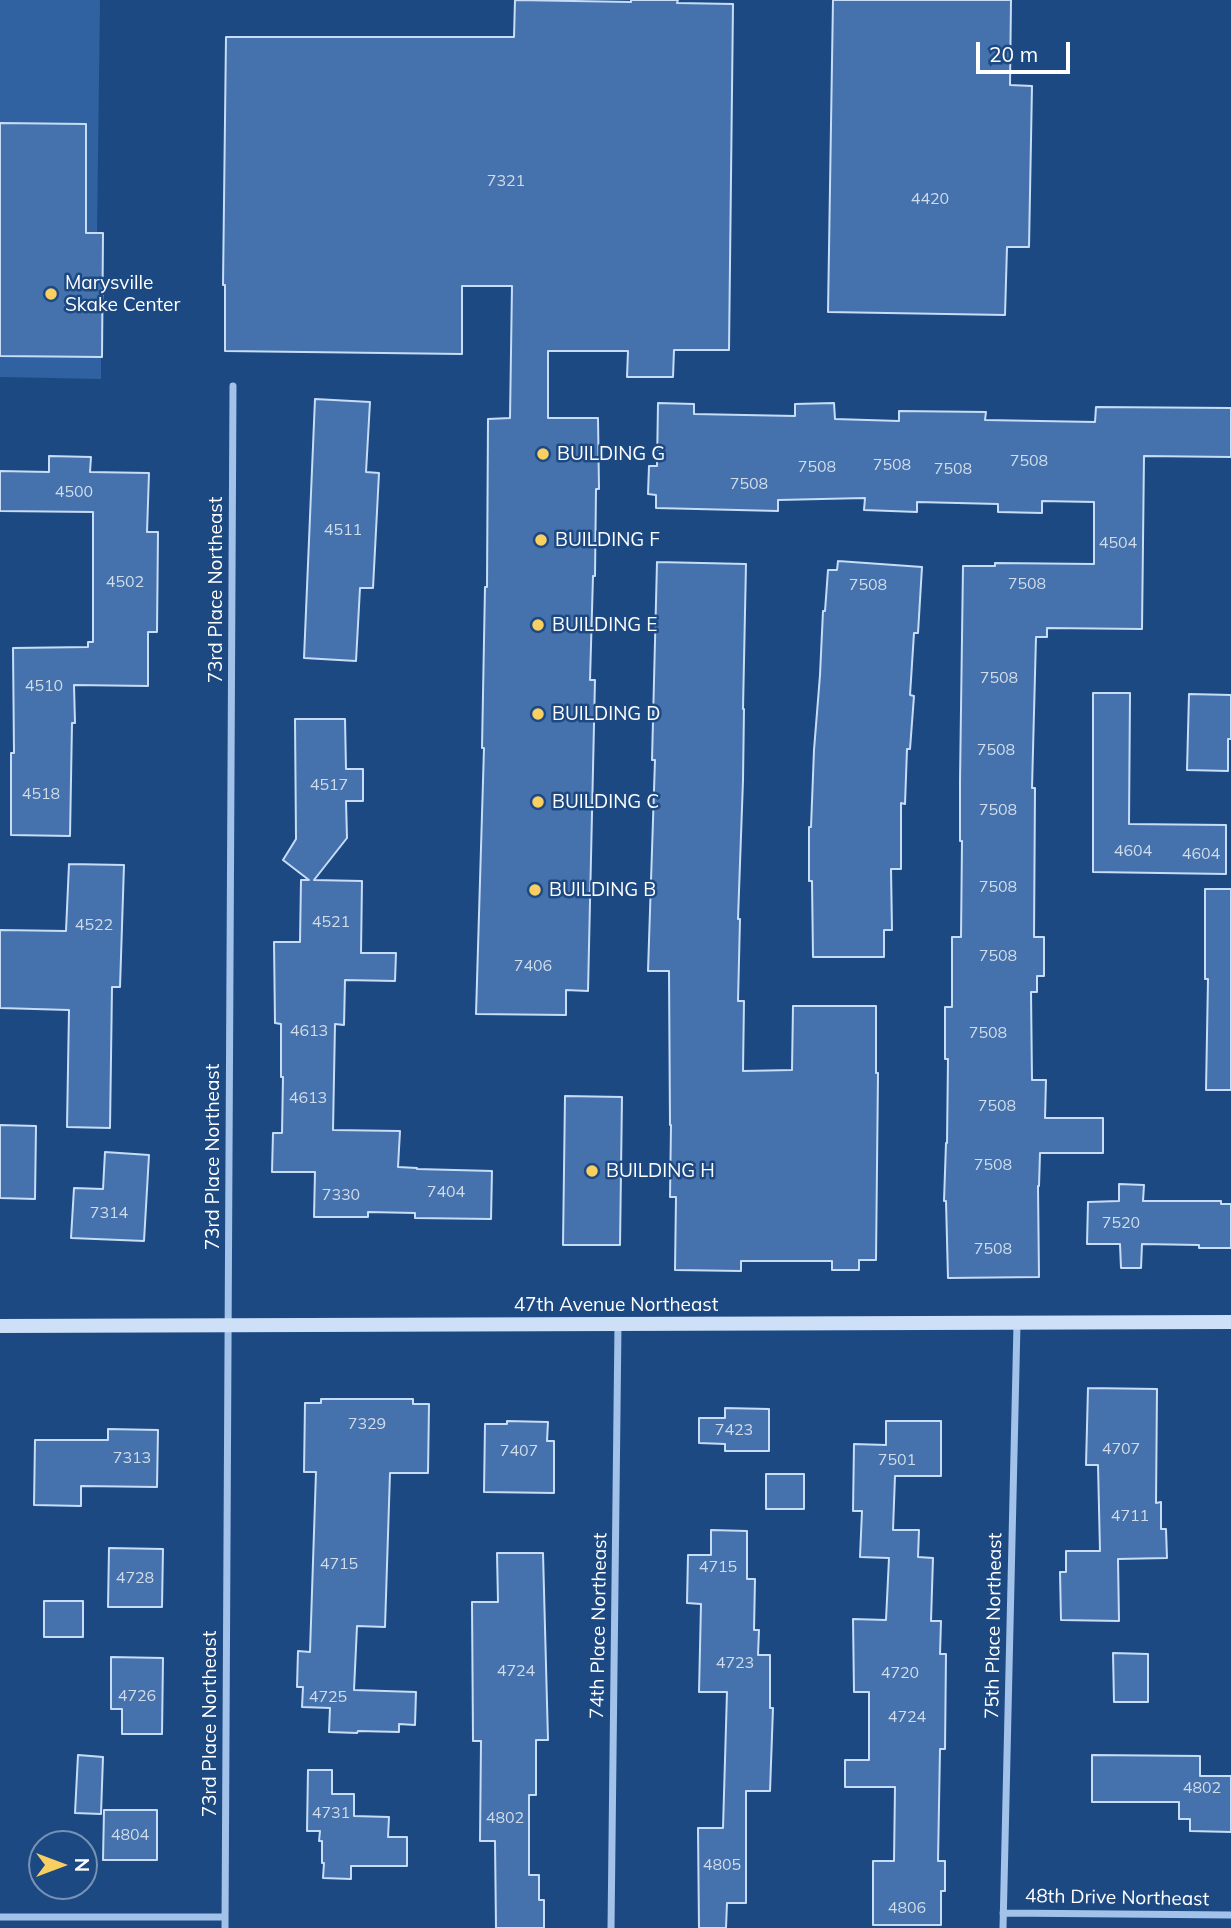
<!DOCTYPE html>
<style>
body{margin:0}
#map{position:relative;width:1231px;height:1928px;overflow:hidden;background:#1d4983;font-family:Mulish,sans-serif}
canvas{display:block}
.north{position:absolute;left:28px;top:1830px;width:70px;height:70px;box-sizing:border-box;background:#1d4983;border:2px solid #7792b5;border-radius:50%;rotate:90deg;font-size:19px;font-weight:700;line-height:28px;text-align:center;color:#fff}
.north::after{content:'';display:block;margin:auto;width:24px;height:32px;background:#facf61;clip-path:polygon(50% 0,100% 100%,50% 72%,0 100%)}
.scale{position:absolute;left:976px;top:42px;width:94px;height:32px;box-sizing:border-box;border:4px solid #fff;border-top:0;padding-left:9px;font-size:21px;line-height:24px;white-space:nowrap;color:#fff;-webkit-text-stroke:5px #1d4983;paint-order:stroke}
</style>
<div id="map">
<canvas width="1231" height="1928"></canvas>
<div class="north">N</div>
<div class="scale">20 m</div>
</div>
<script>
const ctx = document.querySelector('canvas').getContext('2d');
ctx.lineJoin = 'round';
function paint(path, color) { ctx.fillStyle = color; ctx.fill(path, 'evenodd'); }
const shape = rows => new Path2D(rows.map(r => 'M' + r).join(''));
function trace(path, color, width, dash) { ctx.strokeStyle = color; ctx.lineWidth = width; ctx.lineCap = dash ? 'butt' : 'round'; ctx.setLineDash(dash || []); ctx.stroke(path); }
function write(font, color, halo, rows, align = 'center') {
  ctx.font = font + ' Mulish,sans-serif'; ctx.lineWidth = 5; ctx.setLineDash([]); ctx.textBaseline = 'middle'; ctx.strokeStyle = halo; ctx.fillStyle = color; for (const [text, x, y, turn = 0] of rows) {
    ctx.save(); ctx.translate(x, y); ctx.rotate((+turn || 0) * Math.PI / 180); ctx.textAlign = isNaN(turn) ? turn : align; if (halo) ctx.strokeText(text, 0, 0); ctx.fillText(text, 0, 0); ctx.restore();
  }
}
paint(shape([
 [0,0,100,0,97,233,86,233,86,124,0,123],
 [0,356,101,357,101,379,0,377]
]), '#3062a1');
const building = shape([
 [515,0,631,2,631,0,678,0,677,3,733,4,729,350,674,350,673,377,627,377,628,351,548,351,548,418,598,418,599,489,596,489,595,576,593,576,590,680,595,680,588,991,566,990,566,1015,476,1014,484,748,482,748,485,587,487,587,488,419,510,418,512,286,462,286,462,354,225,351,225,285,223,285,226,37,514,37,515,0],
 [833,0,1011,0,1010,85,1032,86,1029,247,1007,247,1005,315,828,312,833,0],
 [0,123,86,124,86,233,103,233,102,357,0,356,0,123],
 [315,399,370,402,366,472,379,473,373,588,360,588,356,661,304,658,315,399],
 [658,403,694,404,694,414,795,416,795,404,834,403,835,419,899,421,899,411,986,412,985,420,1095,422,1096,407,1231,408,1231,457,1144,456,1142,629,1047,628,1047,637,1036,637,1032,788,1035,788,1034,937,1044,937,1044,976,1037,976,1037,992,1031,992,1032,1080,1046,1080,1045,1118,1103,1118,1103,1153,1040,1153,1039,1186,1038,1186,1039,1277,948,1278,946,1201,944,1201,946,1143,947,1143,948,1059,945,1059,945,1007,952,1007,952,937,961,937,962,841,960,841,960,781,963,566,995,566,995,563,1094,564,1094,502,1042,501,1042,513,998,512,998,504,917,502,917,512,864,510,865,498,778,500,778,511,656,508,656,495,648,494,649,466,657,466,658,403],
 [49,456,91,457,90,472,149,473,147,532,158,532,157,632,148,632,148,686,74,685,75,723,72,723,70,836,11,835,11,753,14,753,13,648,88,647,88,642,93,642,93,512,0,511,0,471,49,472,49,456],
 [838,561,922,567,918,633,914,633,910,695,914,696,910,749,907,749,905,804,901,803,901,869,891,869,892,930,884,930,884,957,813,957,812,881,809,881,809,827,811,827,814,750,820,675,823,611,825,611,828,570,837,570,838,561],
 [657,562,746,564,743,709,744,709,743,780,738,919,740,919,738,1001,744,1001,743,1071,792,1070,793,1006,876,1006,876,1073,878,1073,876,1260,859,1260,859,1270,832,1270,832,1261,741,1261,741,1271,675,1270,676,1197,670,1197,671,1125,670,1125,669,971,648,971,655,760,652,760,657,562],
 [1093,693,1130,693,1129,824,1226,825,1226,874,1093,872,1093,693],
 [1189,694,1231,695,1231,739,1228,739,1228,771,1187,770,1189,694],
 [295,719,345,719,346,769,363,769,363,801,346,801,347,838,314,880,362,881,361,953,396,953,395,981,345,980,344,1025,335,1024,333,1130,400,1131,398,1167,417,1168,417,1169,492,1171,491,1219,415,1218,415,1213,368,1212,368,1217,314,1217,315,1172,272,1172,273,1133,282,1133,283,1077,281,1077,281,1024,275,1023,274,942,300,942,301,880,309,880,283,860,296,839,295,719],
 [69,864,124,865,120,987,112,987,110,1128,67,1127,69,1010,0,1008,0,930,66,931,69,864],
 [1205,889,1231,889,1231,1090,1206,1090,1208,979,1205,979,1205,889],
 [565,1096,622,1097,620,1245,563,1245,565,1096],
 [0,1125,36,1126,35,1199,0,1198,0,1125],
 [105,1152,149,1155,144,1241,71,1238,74,1188,103,1189,105,1152],
 [1119,1184,1144,1185,1143,1201,1221,1201,1221,1204,1231,1204,1231,1248,1199,1248,1199,1245,1142,1244,1141,1268,1121,1268,1120,1244,1087,1244,1088,1202,1119,1201,1119,1184],
 [1088,1388,1157,1389,1156,1503,1161,1502,1161,1529,1166,1529,1167,1558,1118,1559,1119,1621,1061,1620,1060,1572,1066,1572,1066,1551,1100,1551,1098,1465,1086,1465,1088,1388],
 [321,1399,413,1399,413,1404,429,1404,428,1473,390,1473,385,1627,357,1626,354,1690,416,1692,415,1725,399,1724,399,1732,358,1731,357,1733,329,1732,330,1708,302,1707,303,1687,297,1687,298,1651,310,1652,316,1472,304,1472,305,1403,321,1403,321,1399],
 [725,1408,769,1409,769,1451,725,1451,725,1444,699,1443,699,1418,725,1418,725,1408],
 [507,1421,548,1422,547,1441,554,1441,554,1493,484,1492,485,1424,507,1424,507,1421],
 [886,1421,941,1421,941,1476,895,1476,893,1530,919,1530,918,1557,933,1558,931,1621,941,1621,940,1654,946,1654,945,1749,940,1749,938,1861,945,1861,945,1891,941,1891,941,1925,873,1925,873,1861,894,1861,895,1787,845,1787,845,1760,869,1760,869,1692,854,1692,853,1619,886,1620,889,1558,860,1557,862,1511,853,1511,854,1444,886,1445,886,1421],
 [108,1429,158,1430,157,1487,81,1486,81,1506,34,1505,35,1440,108,1440,108,1429],
 [766,1474,804,1474,804,1509,766,1509,766,1474],
 [711,1530,747,1531,747,1579,755,1579,754,1630,759,1630,758,1655,770,1655,770,1708,773,1708,770,1791,746,1791,746,1903,727,1903,726,1928,699,1928,698,1828,723,1828,727,1692,699,1692,701,1604,687,1603,688,1555,711,1555,711,1530],
 [109,1548,163,1549,162,1607,108,1607,109,1548],
 [497,1553,543,1553,548,1740,536,1740,536,1795,529,1795,529,1875,539,1875,539,1900,544,1900,544,1928,496,1928,495,1841,480,1841,481,1741,473,1741,472,1602,498,1602,497,1553],
 [44,1601,83,1601,83,1637,44,1637,44,1601],
 [1113,1653,1148,1654,1148,1702,1114,1702,1113,1653],
 [111,1657,163,1658,162,1734,122,1734,122,1709,111,1709,111,1657],
 [78,1755,103,1757,101,1814,75,1813,78,1755],
 [1092,1755,1200,1756,1200,1776,1231,1776,1231,1832,1190,1831,1190,1819,1179,1819,1179,1802,1092,1802,1092,1755],
 [308,1770,332,1770,332,1794,354,1794,354,1816,389,1817,388,1837,407,1837,407,1866,351,1866,351,1879,323,1878,324,1863,322,1863,322,1841,319,1841,320,1831,307,1831,308,1770],
 [104,1810,157,1810,157,1860,103,1860,104,1810]
]);
paint(building, '#4572ac');
trace(building, '#c7ddf7', 2);
trace(shape([
 [1003,1913,1231,1915],
 [0,1917,225,1917],
 [225,1928,233,386],
 [611,1928,618,1325],
 [1003,1928,1017,1324]
]), '#a3c2ea', 7);
trace(shape([
 [0,1326,1231,1322]
]), '#cee0f7', 14);
for (const [x, y, r, color] of [
 [51,294,7,"#facf61"],
 [543,454,7,"#facf61"],
 [541,540,7,"#facf61"],
 [538,625,7,"#facf61"],
 [538,714,7,"#facf61"],
 [538,802,7,"#facf61"],
 [535,890,7,"#facf61"],
 [592,1171,7,"#facf61"]
]) { const dot = new Path2D(); dot.arc(x, y, r, 0, 2 * Math.PI); ctx.fillStyle = color; ctx.fill(dot); trace(dot, '#1d4983', 2.5); }
write('16px', '#d0dcea', null, [
 ["7321",506,181],
 ["4420",930,199],
 ["7508",1029,461],
 ["7508",892,465],
 ["7508",817,467],
 ["7508",953,469],
 ["7508",749,484],
 ["4500",74,492],
 ["4511",343,530],
 ["4504",1118,543],
 ["4502",125,582],
 ["7508",1027,584],
 ["7508",868,585],
 ["7508",999,678],
 ["4510",44,686],
 ["7508",996,750],
 ["4517",329,785],
 ["4518",41,794],
 ["7508",998,810],
 ["4604",1133,851],
 ["4604",1201,854],
 ["7508",998,887],
 ["4521",331,922],
 ["4522",94,925],
 ["7508",998,956],
 ["7406",533,966],
 ["4613",309,1031],
 ["7508",988,1033],
 ["4613",308,1098],
 ["7508",997,1106],
 ["7508",993,1165],
 ["7404",446,1192],
 ["7330",341,1195],
 ["7314",109,1213],
 ["7520",1121,1223],
 ["7508",993,1249],
 ["7329",367,1424],
 ["7423",734,1430],
 ["4707",1121,1449],
 ["7407",519,1451],
 ["7313",132,1458],
 ["7501",897,1460],
 ["4711",1130,1516],
 ["4715",339,1564],
 ["4715",718,1567],
 ["4728",135,1578],
 ["4723",735,1663],
 ["4724",516,1671],
 ["4720",900,1673],
 ["4726",137,1696],
 ["4725",328,1697],
 ["4724",907,1717],
 ["4802",1202,1788],
 ["4731",331,1813],
 ["4802",505,1818],
 ["4804",130,1835],
 ["4805",722,1865],
 ["4806",907,1908]
]);
write('19px', '#fff', '#1d4983', [
 ["Marysville",65,283],
 ["Skake Center",65,305],
 ["BUILDING G",557,454],
 ["BUILDING F",555,540],
 ["BUILDING E",552,625],
 ["BUILDING D",552,714],
 ["BUILDING C",552,802],
 ["BUILDING B",549,890],
 ["BUILDING H",606,1171]
], 'left');
write('19px', '#fff', '#1d4983', [
 ["73rd Place Northeast",216,590,-90],
 ["73rd Place Northeast",213,1157,-90],
 ["47th Avenue Northeast",616,1305],
 ["74th Place Northeast",599,1626,-89],
 ["75th Place Northeast",994,1626,-89],
 ["73rd Place Northeast",210,1724,-90],
 ["48th Drive Northeast",1117,1898,1]
]);
</script>
